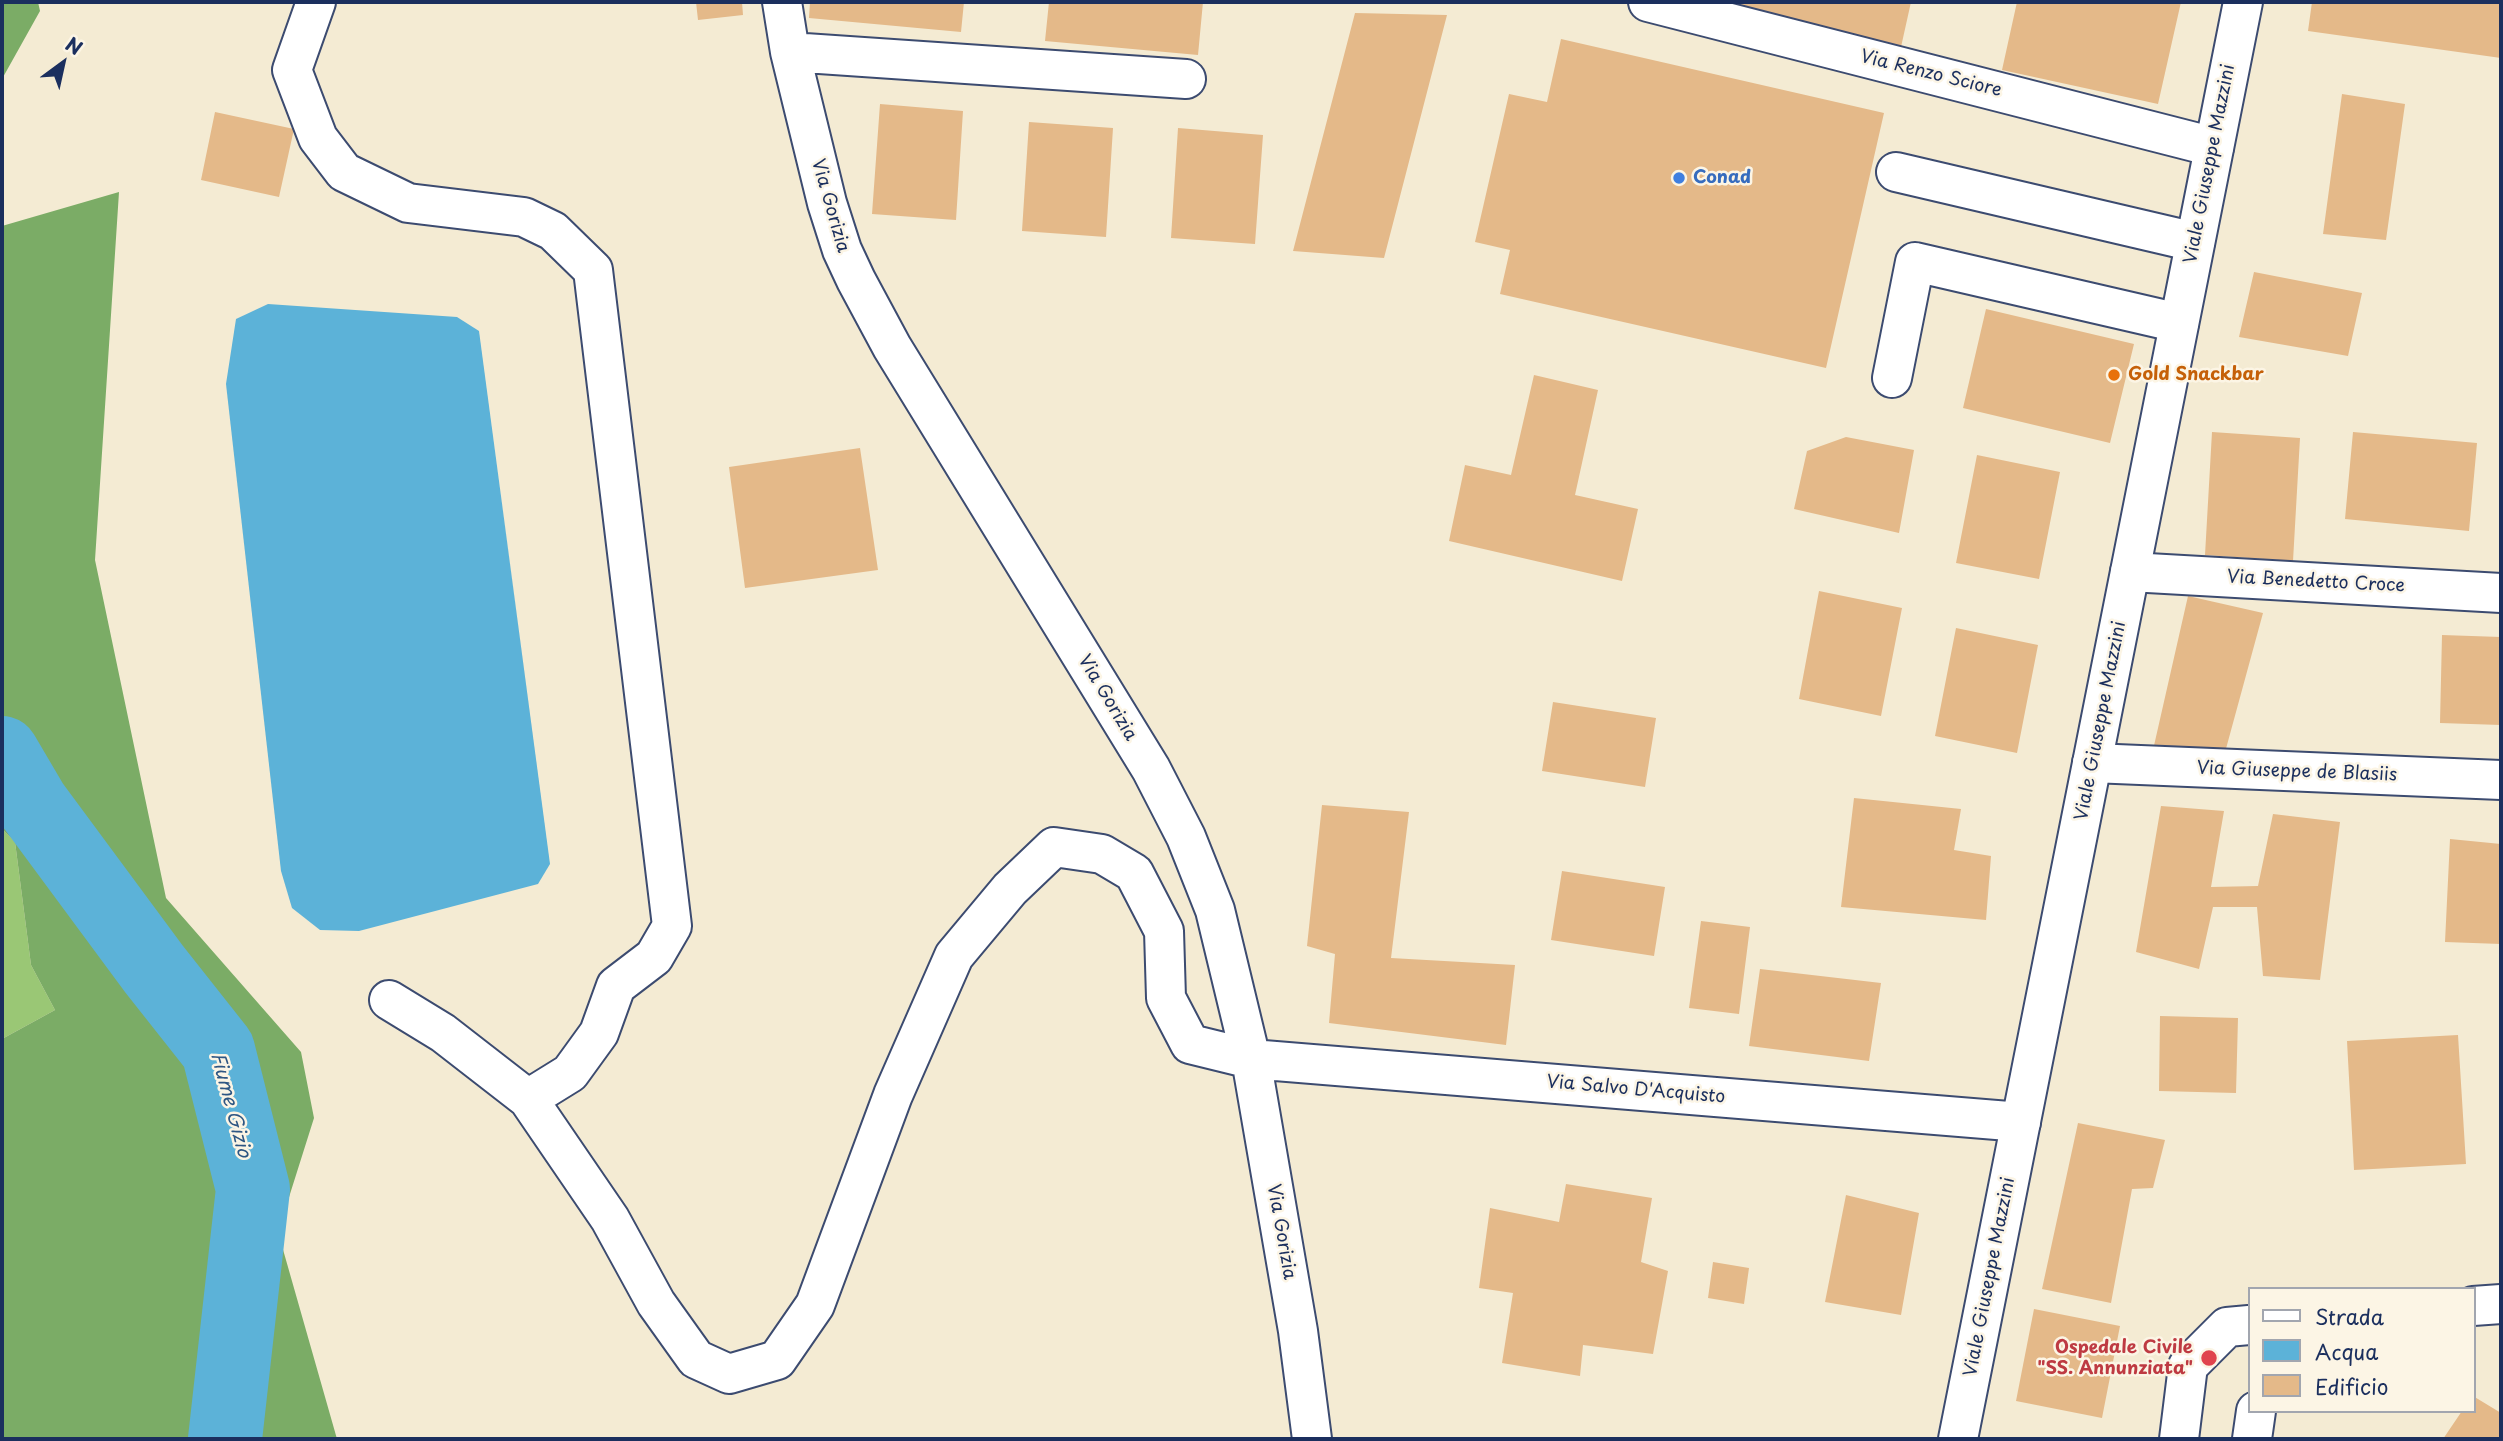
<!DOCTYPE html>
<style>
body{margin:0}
#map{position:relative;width:2503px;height:1441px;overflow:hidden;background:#f4ebd3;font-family:"Playpen Sans",sans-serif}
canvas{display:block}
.frame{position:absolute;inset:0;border:4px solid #1b2f5e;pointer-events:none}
.legend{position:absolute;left:2248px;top:1287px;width:228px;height:126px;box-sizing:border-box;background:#fcf5e5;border:2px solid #a2a6af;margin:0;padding:9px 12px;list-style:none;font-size:21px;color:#1b2f5e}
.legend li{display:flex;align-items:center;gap:14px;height:35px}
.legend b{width:35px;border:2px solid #a2a6af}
.north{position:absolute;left:28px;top:28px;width:70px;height:70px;-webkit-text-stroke:5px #fcf5e5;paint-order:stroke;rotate:33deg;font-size:19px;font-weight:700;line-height:28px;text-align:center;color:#1b2f5e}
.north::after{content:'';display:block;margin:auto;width:24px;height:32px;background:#1b2f5e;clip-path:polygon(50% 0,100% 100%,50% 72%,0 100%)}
</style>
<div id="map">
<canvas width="2503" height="1441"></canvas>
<div class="frame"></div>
<ul class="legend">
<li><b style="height:9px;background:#fff"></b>Strada</li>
<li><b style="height:19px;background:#5cb2d8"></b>Acqua</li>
<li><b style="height:19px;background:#e4b989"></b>Edificio</li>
</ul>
<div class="north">N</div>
</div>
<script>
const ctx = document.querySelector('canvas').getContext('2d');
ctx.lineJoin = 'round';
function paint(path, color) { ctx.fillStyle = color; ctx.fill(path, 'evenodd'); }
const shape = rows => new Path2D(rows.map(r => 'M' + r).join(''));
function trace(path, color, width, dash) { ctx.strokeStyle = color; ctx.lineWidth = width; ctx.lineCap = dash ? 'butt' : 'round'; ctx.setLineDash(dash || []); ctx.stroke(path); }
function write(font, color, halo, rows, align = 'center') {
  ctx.font = font + ' "Playpen Sans",sans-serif'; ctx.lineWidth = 5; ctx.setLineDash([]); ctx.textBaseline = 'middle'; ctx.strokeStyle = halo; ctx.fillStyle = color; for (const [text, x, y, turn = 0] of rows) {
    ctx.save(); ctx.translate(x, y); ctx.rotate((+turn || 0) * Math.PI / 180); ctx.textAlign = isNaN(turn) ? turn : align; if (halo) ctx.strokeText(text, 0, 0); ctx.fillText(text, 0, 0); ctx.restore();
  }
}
paint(shape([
 [2,829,15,842,31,965,55,1010,2,1039]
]), '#9ac775');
paint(shape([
 [2,2,38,2,40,11,2,79],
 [119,192,95,560,166,898,301,1052,314,1118,278,1232,337,1439,2,1439,2,1039,55,1010,31,965,15,842,2,829,2,226]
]), '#7bac66');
paint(shape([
 [268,304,457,317,479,331,550,864,538,884,359,931,320,930,292,908,281,871,226,384,236,319]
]), '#5cb2d8');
trace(shape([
 [2,753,32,804,154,969,218,1050,253,1189,225,1439]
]), '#5cb2d8', 74);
paint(shape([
 [696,2,742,2,743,15,698,20],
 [810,2,964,2,961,32,809,18],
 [1049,2,1203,2,1198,55,1045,41],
 [1722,2,1911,2,1901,47],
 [2017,2,2181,2,2158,104,2002,70],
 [2312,2,2501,2,2501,58,2308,31],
 [1355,13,1447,15,1384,258,1293,251],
 [1561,39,1884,113,1826,368,1500,294,1510,250,1475,242,1509,94,1547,102],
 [2342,94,2405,104,2386,240,2323,234],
 [880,104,963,111,956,220,872,214],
 [215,112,294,129,279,197,201,180],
 [1029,122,1113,128,1106,237,1022,231],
 [1178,128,1263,135,1255,244,1171,238],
 [2254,272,2362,293,2348,356,2239,337],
 [1986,309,2134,344,2110,443,1963,408],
 [1534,375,1598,390,1575,495,1638,509,1622,581,1449,541,1465,465,1511,475],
 [2212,432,2300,438,2293,561,2205,555],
 [2353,432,2477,443,2469,531,2345,519],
 [1846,437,1914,450,1899,533,1794,509,1807,451],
 [860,448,878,570,745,588,729,467],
 [1977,455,2060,472,2039,579,1956,563],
 [1819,591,1902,608,1881,716,1799,699],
 [2188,596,2263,613,2224,756,2153,750],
 [1956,628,2038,645,2017,753,1935,736],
 [2442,635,2501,637,2501,725,2440,723],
 [1553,702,1656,718,1645,787,1542,771],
 [1854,798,1961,809,1954,850,1991,856,1986,920,1841,907],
 [1322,805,1409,812,1391,958,1515,965,1506,1045,1329,1023,1335,954,1307,946],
 [2161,806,2224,811,2211,887,2258,886,2273,814,2340,822,2320,980,2263,976,2257,907,2213,907,2199,969,2136,952],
 [2450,839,2501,844,2501,944,2445,942],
 [1562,871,1665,887,1654,956,1551,940],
 [1701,921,1750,927,1739,1014,1689,1008],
 [1760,969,1881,983,1869,1061,1749,1046],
 [2160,1016,2238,1018,2236,1093,2159,1091],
 [2458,1035,2466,1164,2354,1170,2347,1041],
 [2078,1123,2165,1140,2153,1188,2132,1189,2111,1303,2042,1289],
 [1566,1184,1652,1198,1641,1262,1668,1271,1653,1354,1583,1345,1580,1376,1502,1363,1513,1293,1479,1288,1490,1208,1559,1222],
 [1846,1195,1919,1213,1901,1315,1825,1302],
 [1713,1262,1749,1268,1744,1304,1708,1298],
 [2034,1309,2120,1326,2102,1418,2016,1401],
 [2473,1396,2501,1413,2501,1439,2443,1439,2462,1411,2473,1411]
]), '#e4b989');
const minor = shape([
 [316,2,292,70,318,138,344,172,408,203,524,217,553,231,593,270,672,926,654,957,616,986,599,1033,570,1073,528,1099],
 [782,2,790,52,827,203,842,250,856,280,892,347,1151,769,1186,837,1215,910,1251,1059,1298,1331,1312,1439],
 [1648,2,2214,147],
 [790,52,1186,79],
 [1896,172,2195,242],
 [1892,378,1915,262,2179,323],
 [2130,572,2501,593],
 [2092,763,2501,780],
 [389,1000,443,1033,528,1099,610,1219,656,1303,696,1359,729,1374,777,1360,815,1305,893,1095,954,956,1010,889,1054,847,1102,854,1134,873,1164,931,1166,998,1190,1044,1251,1059,2021,1122],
 [2473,1306,2501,1304],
 [2179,1439,2188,1366,2227,1327,2249,1325],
 [2252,1439,2256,1411]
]);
const major = shape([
 [1958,1439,2243,2]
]);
trace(minor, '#3c4b70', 42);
trace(major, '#3c4b70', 42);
trace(minor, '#fff', 38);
trace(major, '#fff', 38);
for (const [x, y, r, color] of [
 [1679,178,7,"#3f7fe0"],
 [2114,375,7,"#e8710a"],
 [2209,1358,9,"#e0444e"]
]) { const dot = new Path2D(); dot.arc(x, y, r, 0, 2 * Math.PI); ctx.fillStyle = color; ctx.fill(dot); trace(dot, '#fcf5e5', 2.5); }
write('18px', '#1b2f5e', '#fcf5e5', [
 ["Via Renzo Sciore",1931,74,14],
 ["Viale Giuseppe Mazzini",2210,164,-79],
 ["Via Gorizia",830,206,74],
 ["Via Benedetto Croce",2316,582,3],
 ["Via Gorizia",1107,698,59],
 ["Viale Giuseppe Mazzini",2101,721,-79],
 ["Via Giuseppe de Blasiis",2297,772,2],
 ["Via Salvo D'Acquisto",1636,1090,5],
 ["Via Gorizia",1281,1232,80],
 ["Viale Giuseppe Mazzini",1990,1277,-79]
]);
write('bold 18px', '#366cbe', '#fcf5e5', [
 ["Conad",1693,178]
], 'left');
write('bold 18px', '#c56008', '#fcf5e5', [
 ["Gold Snackbar",2128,375]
], 'left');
write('bold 18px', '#be3a42', '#fcf5e5', [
 ["Ospedale Civile",2193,1348],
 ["\"SS. Annunziata\"",2193,1369]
], 'right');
write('italic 19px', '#2e5683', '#fcf5e5', [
 ["Fiume Gizio",230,1105,75]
]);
</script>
